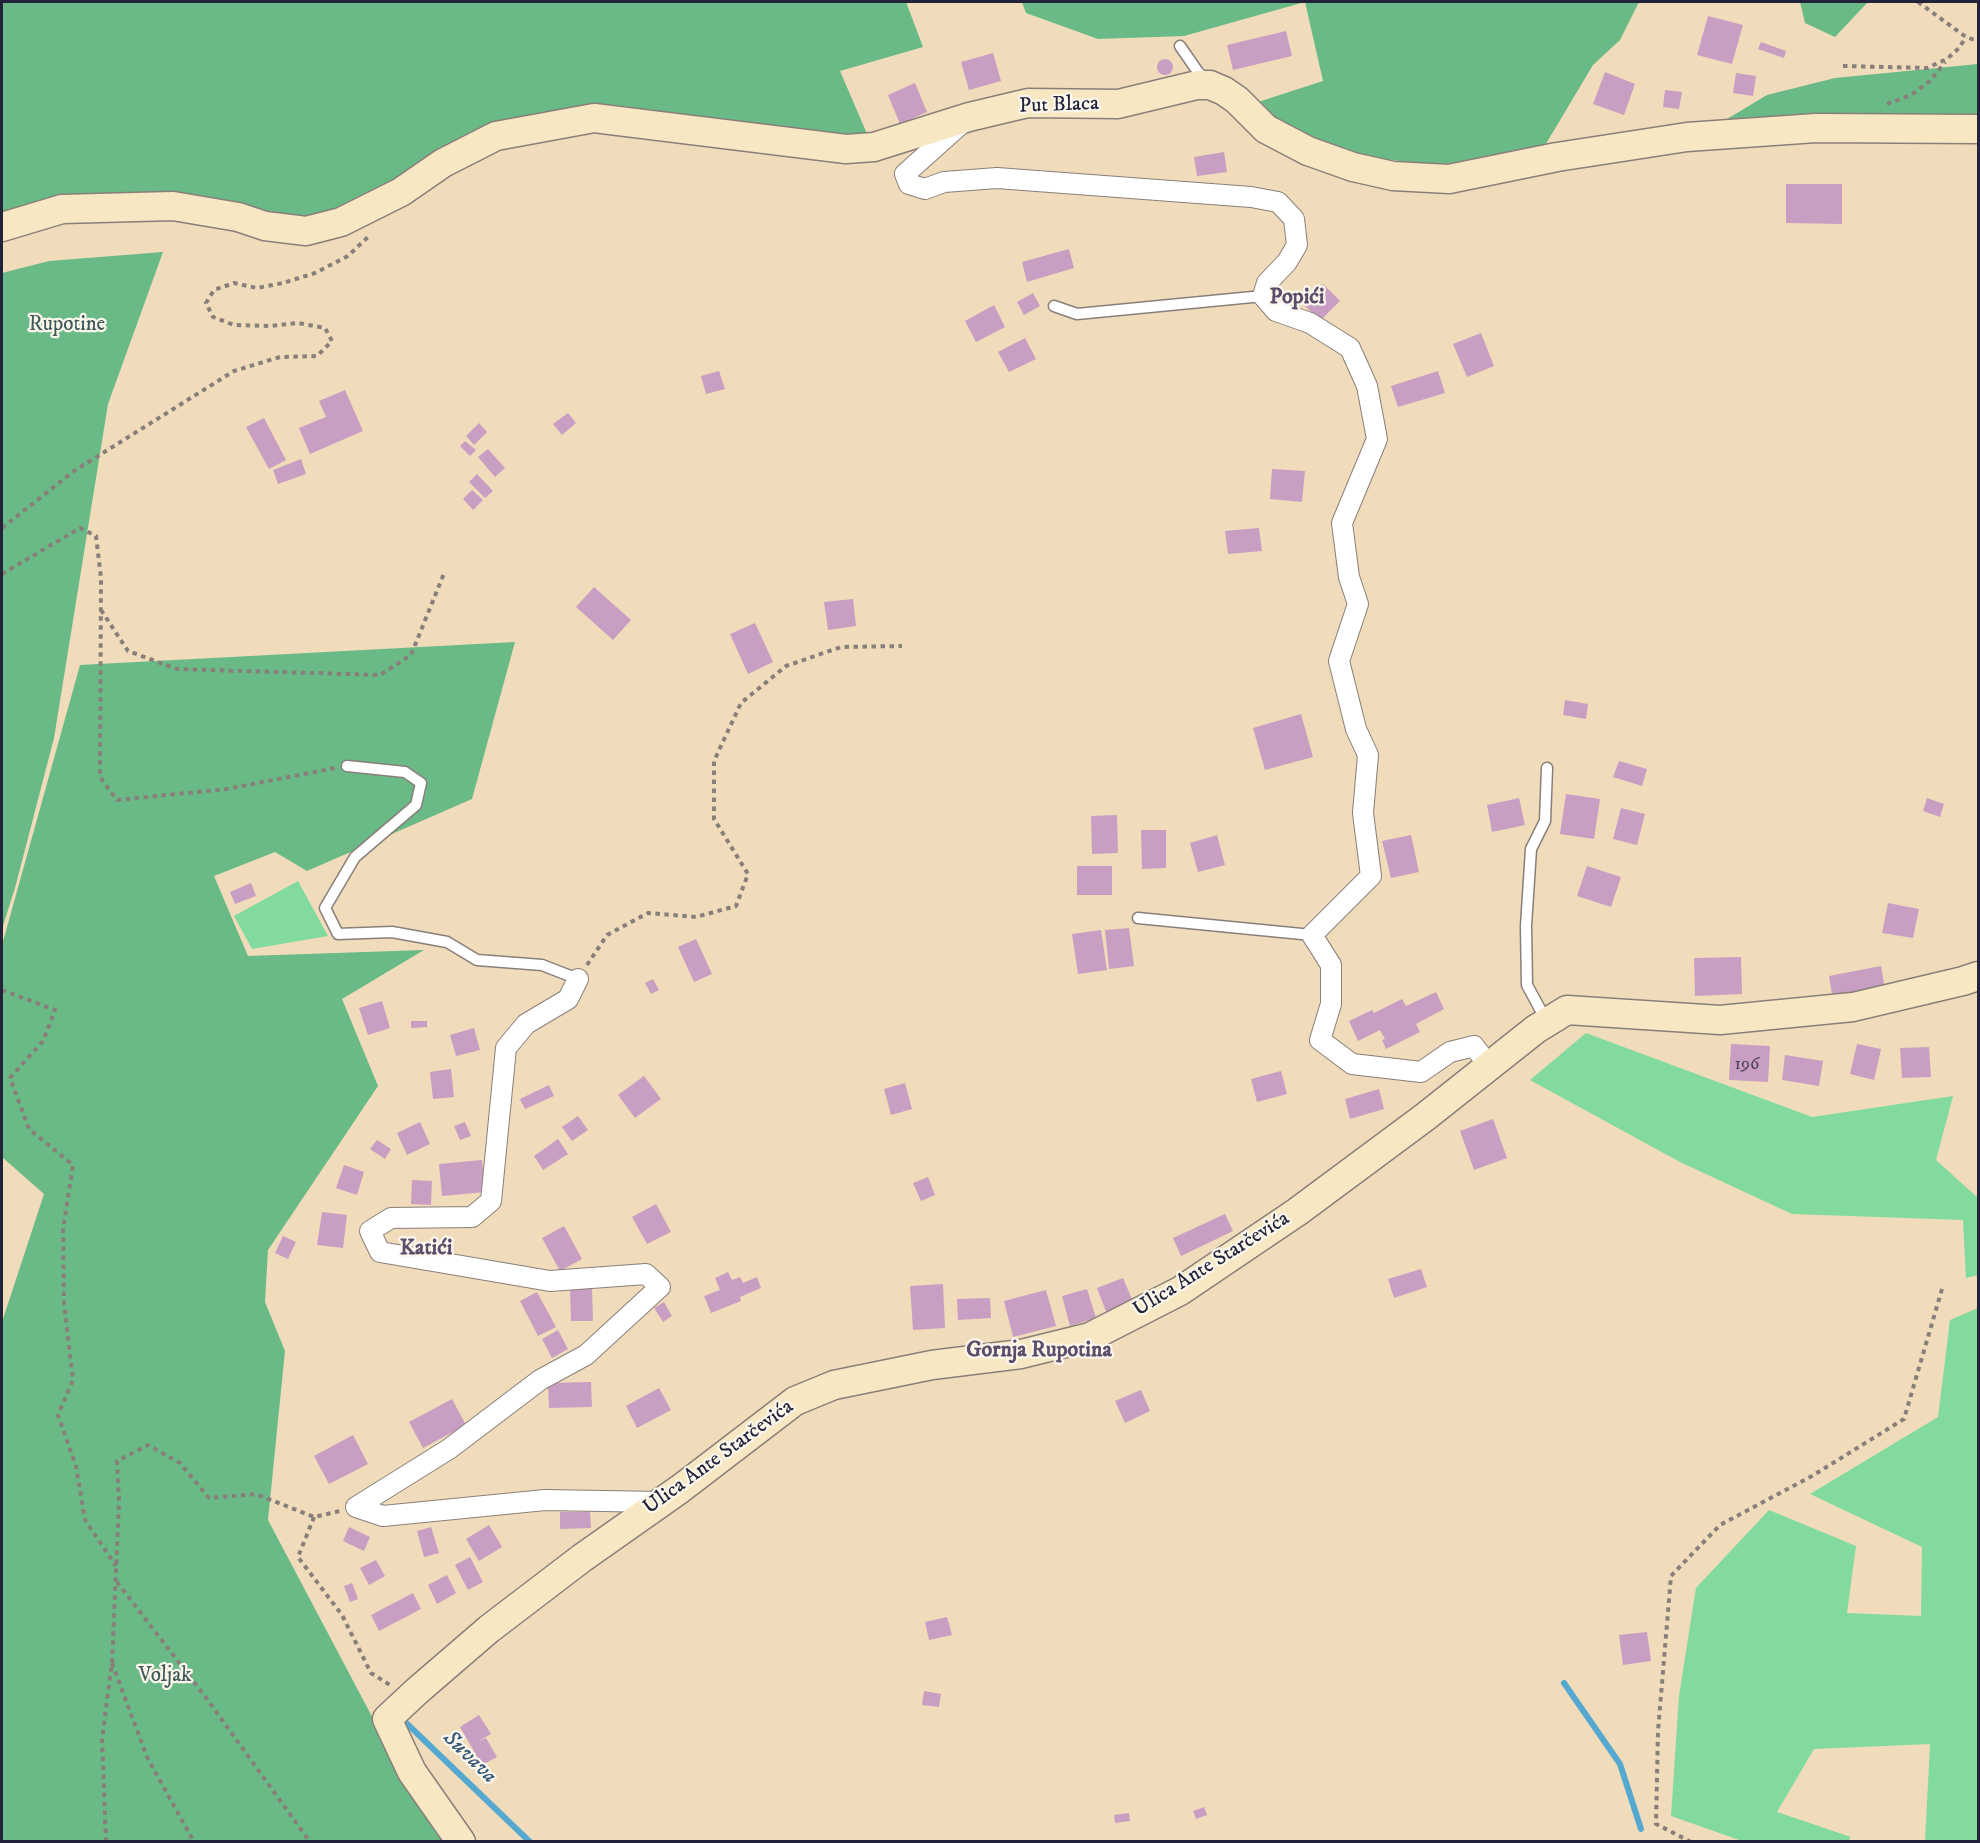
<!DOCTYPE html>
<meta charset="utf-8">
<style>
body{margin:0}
#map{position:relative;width:1980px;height:1843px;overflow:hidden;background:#f0dcba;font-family:"IM FELL DW Pica",serif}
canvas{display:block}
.frame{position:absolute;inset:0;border:3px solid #22223b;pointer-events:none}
</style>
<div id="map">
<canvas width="1980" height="1843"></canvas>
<div class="frame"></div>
</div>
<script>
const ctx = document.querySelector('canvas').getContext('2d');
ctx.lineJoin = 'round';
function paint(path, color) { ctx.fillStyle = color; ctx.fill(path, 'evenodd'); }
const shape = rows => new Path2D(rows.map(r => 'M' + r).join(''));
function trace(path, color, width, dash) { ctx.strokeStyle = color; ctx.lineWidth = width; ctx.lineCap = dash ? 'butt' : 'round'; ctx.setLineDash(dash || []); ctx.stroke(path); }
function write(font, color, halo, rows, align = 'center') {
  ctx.font = font + ' "IM FELL DW Pica",serif'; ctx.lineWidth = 4.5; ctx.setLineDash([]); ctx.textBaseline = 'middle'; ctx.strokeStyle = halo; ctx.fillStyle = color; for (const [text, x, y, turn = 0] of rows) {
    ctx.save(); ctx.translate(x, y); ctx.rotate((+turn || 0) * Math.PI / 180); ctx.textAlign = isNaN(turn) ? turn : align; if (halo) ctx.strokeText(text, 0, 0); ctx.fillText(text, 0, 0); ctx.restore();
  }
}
paint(shape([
 [298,881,328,936,252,949,234,916],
 [1586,1033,1812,1117,1953,1096,1936,1160,1978,1198,1978,1275,1966,1278,1963,1220,1792,1214,1680,1162,1530,1080],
 [1978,1308,1978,1841,1925,1841,1930,1744,1814,1749,1777,1812,1851,1837,1848,1841,1742,1841,1671,1816,1679,1696,1696,1588,1769,1510,1856,1546,1847,1613,1921,1616,1922,1547,1810,1494,1938,1417,1950,1320]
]), '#82da9f');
paint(shape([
 [2,2,906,2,923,47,840,71,868,136,825,137,588,111,347,208,310,218,2,215],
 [1022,2,1639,2,1620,40,1593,65,1544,147,1439,165,1382,159,1333,148,1280,126,1255,103,1323,81,1305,2,1184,36,1098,39,1026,13],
 [1800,2,1868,2,1835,37,1805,23],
 [1978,64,1978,122,1747,125,1727,119,1767,95,1835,78],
 [163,252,108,404,54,738,15,888,2,929,2,273,49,261],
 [515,642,472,799,307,871,275,852,214,876,248,956,424,950,342,999,378,1086,268,1250,265,1302,285,1351,268,1520,377,1726,453,1841,2,1841,2,1322,44,1194,2,1157,2,945,80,665]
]), '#69ba86');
trace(shape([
 [1564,1683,1620,1764,1641,1829],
 [401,1718,530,1842]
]), '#55a9d0', 6);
paint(shape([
 [1708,16,1743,25,1732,64,1697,55],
 [1286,31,1292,56,1233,70,1227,45],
 [1761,42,1786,51,1784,58,1758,49],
 [993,53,1001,81,969,90,961,62],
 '1157 67a8 8 0 1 1 16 0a8 8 0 1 1-16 0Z',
 [1605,72,1635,84,1624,115,1593,104],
 [1736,73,1756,76,1753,96,1733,93],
 [915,83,927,112,900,124,888,95],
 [1665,90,1682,92,1679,109,1663,107],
 [1224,152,1227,172,1197,176,1194,157],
 [1786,184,1842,184,1842,224,1786,223],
 [1069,249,1074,268,1027,282,1022,262],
 [1323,284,1340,301,1320,321,1303,304],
 [1033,293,1040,306,1024,315,1017,302],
 [994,305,1005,327,976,342,965,321],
 [1481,333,1494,366,1467,377,1453,344],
 [1025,338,1036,359,1009,372,998,352],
 [719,371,725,389,706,394,701,376],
 [1438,371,1445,393,1398,407,1391,386],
 [345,390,363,431,310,454,299,428,326,417,319,401],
 [568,413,576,423,562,435,553,424],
 [264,418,286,460,269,469,246,427],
 [479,423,487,432,474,445,466,436],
 [465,441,476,450,470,456,460,446],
 [488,449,505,468,495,477,478,457],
 [301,459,306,474,278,484,273,470],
 [1272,469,1305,471,1302,502,1270,499],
 [477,474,493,491,485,498,469,482],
 [472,490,483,500,473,510,463,499],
 [1259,528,1262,551,1228,554,1225,531],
 [594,587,631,620,613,640,576,607],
 [853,599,856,626,828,630,824,602],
 [755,623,773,662,748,674,730,634],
 [1565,700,1588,704,1586,719,1563,715],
 [1301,714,1313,757,1265,770,1253,728],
 [1619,761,1647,769,1642,786,1613,777],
 [1566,794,1600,799,1594,839,1560,834],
 [1519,798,1525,825,1492,832,1487,805],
 [1927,798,1944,804,1940,817,1923,811],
 [1621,808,1645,814,1637,845,1613,839],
 [1117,815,1118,853,1092,854,1091,816],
 [1141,830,1166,830,1166,868,1142,869],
 [1217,835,1225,865,1198,872,1190,843],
 [1411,835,1419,872,1391,878,1382,841],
 [1077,866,1112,866,1112,895,1077,895],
 [1587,866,1621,877,1611,907,1577,896],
 [251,883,256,896,235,904,230,892],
 [1888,903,1919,909,1913,938,1882,933],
 [1129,928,1134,966,1109,969,1105,930],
 [1101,930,1107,970,1078,974,1072,934],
 [696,939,712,974,694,982,678,947],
 [1741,957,1742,994,1695,996,1694,958],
 [1881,966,1885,989,1833,1000,1829,976],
 [653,979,659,990,651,994,645,983],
 [1436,992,1444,1009,1416,1024,1420,1032,1386,1049,1382,1040,1385,1039,1380,1030,1358,1041,1349,1021,1372,1010,1374,1013,1402,999,1406,1006],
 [382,1001,390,1028,368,1035,359,1008],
 [411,1021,427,1021,427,1027,411,1028],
 [474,1028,480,1050,456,1056,450,1035],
 [1731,1044,1770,1046,1768,1082,1729,1080],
 [1857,1044,1881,1049,1874,1080,1850,1074],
 [1929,1047,1931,1077,1902,1078,1900,1048],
 [1785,1055,1823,1061,1819,1086,1782,1080],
 [451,1069,454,1097,433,1099,430,1072],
 [1281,1071,1287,1094,1257,1102,1251,1079],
 [644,1076,661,1099,635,1118,618,1095],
 [905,1083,912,1109,891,1115,884,1089],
 [549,1085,554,1096,525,1109,520,1099],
 [1379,1089,1384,1109,1350,1119,1345,1099],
 [578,1116,588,1130,572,1141,562,1127],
 [1493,1119,1507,1158,1474,1170,1460,1131],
 [420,1122,430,1144,407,1155,397,1133],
 [465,1122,471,1136,460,1140,454,1126],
 [558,1139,568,1154,543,1170,534,1156],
 [377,1140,391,1149,385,1159,370,1149],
 [482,1160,485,1192,442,1196,439,1164],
 [344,1165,364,1172,357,1195,336,1188],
 [928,1177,935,1195,921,1201,913,1183],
 [412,1180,432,1181,431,1205,411,1204],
 [656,1204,671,1232,647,1244,632,1217],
 [322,1212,347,1215,343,1248,317,1245],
 [1225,1214,1233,1231,1181,1256,1173,1238],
 [564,1226,582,1259,560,1271,542,1238],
 [283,1236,296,1242,288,1259,275,1253],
 [1421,1269,1427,1287,1394,1298,1388,1279],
 [728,1272,732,1280,740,1277,743,1283,757,1277,761,1288,740,1297,741,1301,711,1313,704,1296,720,1290,715,1278],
 [1123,1278,1134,1304,1107,1314,1097,1288],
 [943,1284,945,1328,913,1330,910,1286],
 [592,1288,593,1321,571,1321,570,1289],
 [1087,1289,1096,1318,1070,1326,1062,1296],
 [1046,1290,1056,1326,1013,1337,1004,1301],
 [537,1292,556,1327,538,1336,520,1301],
 [990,1298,991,1318,958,1320,957,1299],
 [664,1302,672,1316,663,1322,654,1308],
 [558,1330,568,1349,552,1358,542,1339],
 [591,1382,592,1407,549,1408,548,1383],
 [659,1388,671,1410,637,1428,626,1406],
 [1141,1390,1150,1411,1125,1423,1115,1401],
 [452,1399,466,1425,423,1448,409,1422],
 [353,1435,368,1464,329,1484,314,1456],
 [560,1512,590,1512,591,1528,560,1529],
 [489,1525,502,1547,479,1561,466,1539],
 [349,1527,370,1537,364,1551,343,1541],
 [431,1527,439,1553,424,1557,417,1531],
 [470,1557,483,1582,468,1590,455,1565],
 [376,1560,385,1576,369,1585,360,1568],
 [447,1575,456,1593,437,1604,428,1585],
 [352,1583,358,1599,350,1602,344,1586],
 [413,1593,421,1609,379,1631,371,1615],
 [947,1617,952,1635,929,1640,925,1622],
 [1647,1632,1651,1661,1623,1665,1619,1635],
 [924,1691,941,1694,939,1707,922,1705],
 [479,1715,491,1734,477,1742,486,1738,497,1757,482,1765,460,1727],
 [1204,1807,1207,1815,1196,1819,1193,1811],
 [1129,1813,1130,1821,1115,1823,1114,1815]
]), '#c99ec3');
const lane = shape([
 [1180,46,1198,72,1206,80],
 [1054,306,1077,314,1263,296],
 [347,766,405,772,421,783,416,805,355,857,325,908,338,934,392,932,447,942,477,960,542,965,578,979],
 [1547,768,1545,821,1531,849,1526,926,1527,985,1547,1022],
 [1138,918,1312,935]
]);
const street = shape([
 [962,123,905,174,909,184,925,189,944,182,997,178,1251,197,1278,202,1294,219,1297,245,1287,262,1267,283,1263,296,1276,311,1310,323,1350,348,1367,386,1377,439,1342,523,1349,577,1358,604,1339,661,1356,729,1368,755,1363,813,1371,876,1312,935,1331,965,1331,1004,1320,1040,1352,1064,1421,1072,1450,1052,1474,1046,1489,1066],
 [578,979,568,999,526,1024,506,1048,491,1201,472,1217,391,1218,370,1231,380,1252,550,1281,646,1274,660,1287,586,1355,540,1380,449,1449,356,1507,383,1516,545,1500,661,1502]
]);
const secondary = shape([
 [2,227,62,209,173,206,238,217,265,226,306,231,341,222,401,192,443,163,496,136,594,118,846,149,874,147,969,117,1028,103,1118,104,1197,85,1210,85,1224,91,1237,100,1266,129,1308,151,1353,167,1393,176,1449,179,1557,157,1687,137,1816,128,1978,129],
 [461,1842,412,1772,387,1719,417,1691,489,1629,582,1558,680,1489,795,1401,834,1385,932,1365,1021,1354,1090,1337,1180,1291,1297,1212,1425,1117,1536,1029,1567,1010,1720,1020,1853,1007,1963,981,1978,976]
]);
trace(lane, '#897f7a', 13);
trace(street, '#897f7a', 22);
trace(secondary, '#897f7a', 31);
trace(shape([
 [1918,2,1966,37,1978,41],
 [1843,66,1927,68,1947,59,1959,48,1966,37],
 [1887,104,1911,95,1930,81,1945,62],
 [2,528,74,471,234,371,280,357,317,356,332,341,325,328,298,323,271,326,234,325,213,317,206,303,214,290,234,283,257,288,283,283,315,273,348,256,369,236],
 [2,574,80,528,96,536,101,578,100,777,117,800,227,789,335,768],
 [101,610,128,651,177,669,380,675,411,655,445,571],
 [587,965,607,935,648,913,696,917,736,906,748,874,714,819,714,761,741,703,786,666,841,647,902,646],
 [2,990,55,1010,43,1041,10,1078,29,1129,73,1165,63,1229,64,1303,73,1380,58,1415,76,1466,85,1520,116,1566],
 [314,1517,298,1557,342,1615,371,1673,390,1685],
 [117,1582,207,1699,310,1842],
 [112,1663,147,1757,194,1842],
 [106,1842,102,1739,112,1662,119,1502,117,1461,148,1445,180,1463,209,1498,256,1494,314,1517,340,1511],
 [1691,1842,1656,1824,1658,1731,1671,1576,1720,1525,1812,1476,1904,1419,1942,1289]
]), '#897f7a', 4, [4.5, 4.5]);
trace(lane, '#fff', 10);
trace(street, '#fff', 20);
trace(secondary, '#f7e8c3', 28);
write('18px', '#4c415d', null, [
 ["196",1747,1065]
]);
write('21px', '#22223b', '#fbf7ec', [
 ["Put Blaca",1059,106,-2],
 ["Ulica Ante Starčevića",1212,1265,-32],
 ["Ulica Ante Starčevića",719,1458,-36]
]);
write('21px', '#3f5959', '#fbf7ec', [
 ["Rupotine",67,326],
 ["Voljak",165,1677]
]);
write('bold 22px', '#5c4d6b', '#fbf7ec', [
 ["Popići",1297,298],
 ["Katići",426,1249],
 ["Gornja Rupotina",1039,1351]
]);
write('italic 22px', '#365877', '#fbf7ec', [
 ["Suvava",469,1758,44]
]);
</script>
